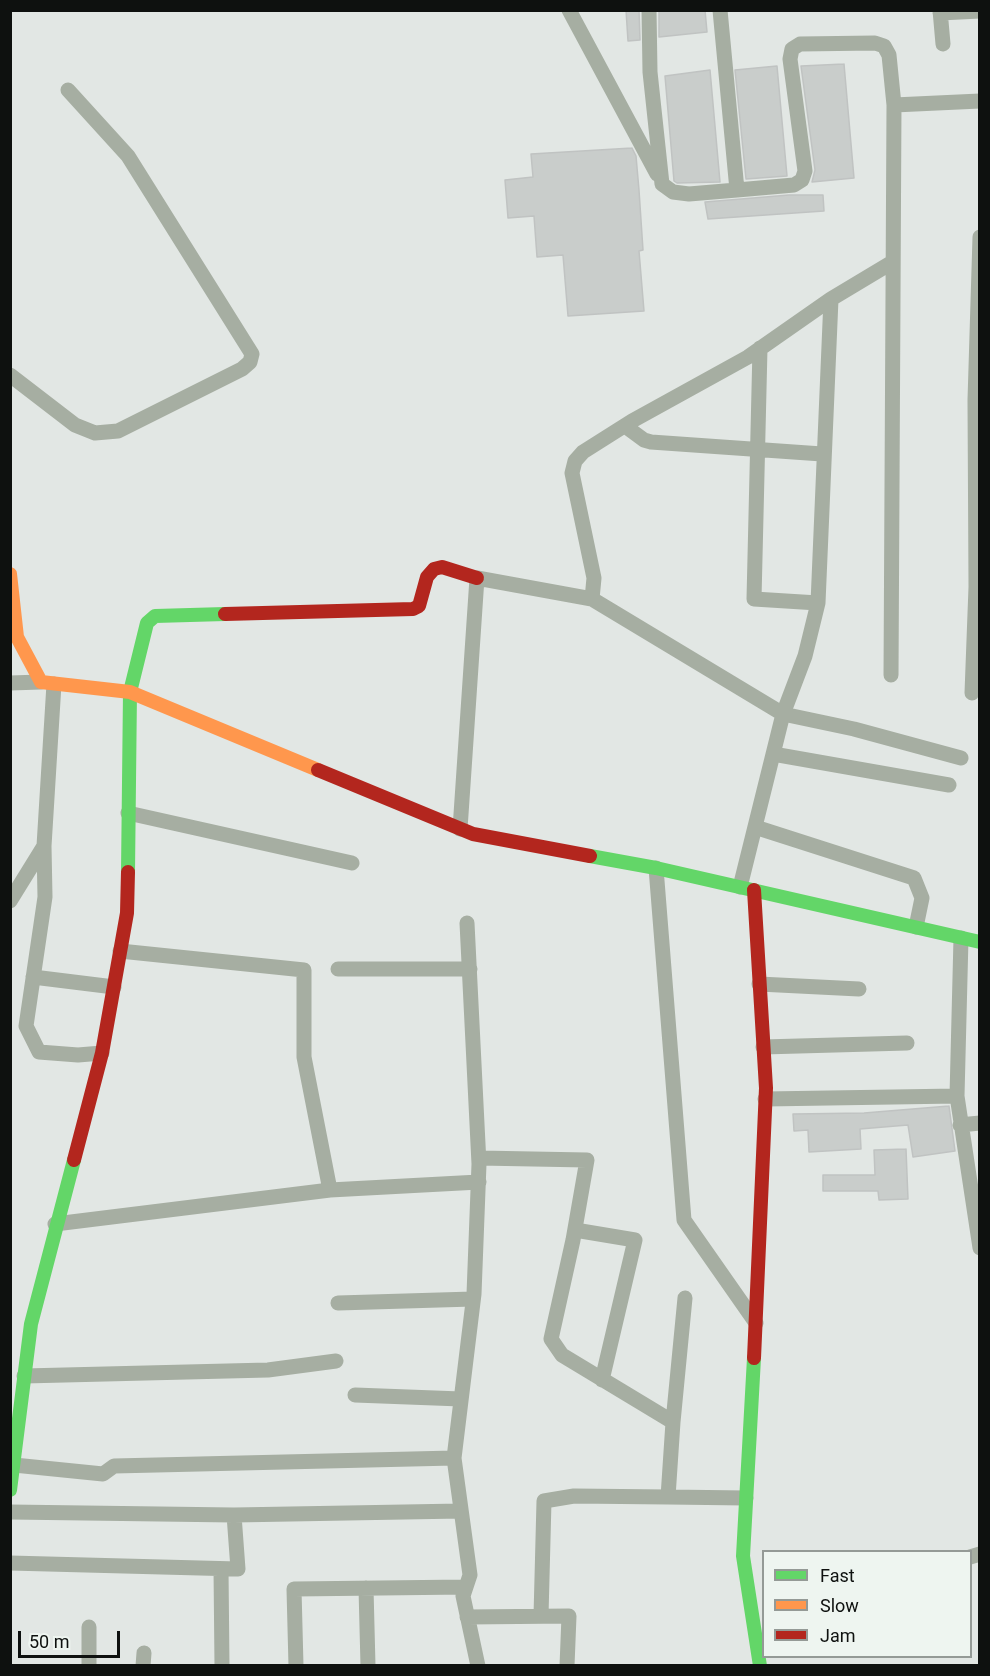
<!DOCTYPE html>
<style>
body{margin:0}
#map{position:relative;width:990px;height:1676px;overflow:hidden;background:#e2e7e4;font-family:Roboto,sans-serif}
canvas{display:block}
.frame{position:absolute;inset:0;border:12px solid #0e110f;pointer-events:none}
.legend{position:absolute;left:762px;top:1550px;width:210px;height:108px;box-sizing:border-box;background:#eef5f0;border:2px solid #949a96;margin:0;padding:8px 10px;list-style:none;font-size:18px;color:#0e110f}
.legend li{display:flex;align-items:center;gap:12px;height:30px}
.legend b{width:30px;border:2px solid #949a96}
.scale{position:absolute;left:18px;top:1631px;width:102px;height:27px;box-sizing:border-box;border:3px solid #0e110f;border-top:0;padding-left:8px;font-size:18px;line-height:21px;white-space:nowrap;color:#0e110f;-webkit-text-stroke:4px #eef5f0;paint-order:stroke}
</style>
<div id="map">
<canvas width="990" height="1676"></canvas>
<div class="frame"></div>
<ul class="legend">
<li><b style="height:8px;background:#63d668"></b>Fast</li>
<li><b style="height:8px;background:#ff974d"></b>Slow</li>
<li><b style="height:8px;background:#b3261e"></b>Jam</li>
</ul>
<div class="scale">50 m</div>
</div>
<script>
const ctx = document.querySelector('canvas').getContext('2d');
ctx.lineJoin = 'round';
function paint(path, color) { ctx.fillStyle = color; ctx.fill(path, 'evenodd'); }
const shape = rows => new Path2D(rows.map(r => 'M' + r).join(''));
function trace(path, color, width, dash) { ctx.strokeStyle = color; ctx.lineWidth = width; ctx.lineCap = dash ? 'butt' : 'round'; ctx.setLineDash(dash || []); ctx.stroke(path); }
const building = shape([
 [626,10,639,10,640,40,628,41,626,10],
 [659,10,705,10,707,32,659,37,659,10],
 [844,64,854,178,812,182,815,170,801,66,844,64],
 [777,66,787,176,746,179,735,70,777,66],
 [710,70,720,182,677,183,674,181,665,76,710,70],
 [632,148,636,156,639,190,643,250,639,251,644,311,568,316,563,255,537,257,534,216,508,218,505,180,533,177,531,154,632,148],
 [789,195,823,195,824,211,708,219,705,202,789,195],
 [949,1106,955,1151,913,1157,908,1125,860,1129,861,1149,809,1152,808,1130,794,1131,793,1114,864,1113,949,1106],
 [906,1149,908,1199,879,1200,878,1191,823,1191,823,1175,875,1175,874,1150,906,1149]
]);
paint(building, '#c9cdcb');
trace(building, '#c0c3c2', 1.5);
trace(shape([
 [569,10,657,174],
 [649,10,650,72,662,184,673,192,689,194,737,190,794,185,802,180,805,171,790,59,792,49,800,44,875,43,884,46,889,55,894,105],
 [720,10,737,190],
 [940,10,943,44],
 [940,13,980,11],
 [980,237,975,400,980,400],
 [831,299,818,603,805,656,783,714,854,729,961,758],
 [760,348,754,599,818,603],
 [10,375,75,425,95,433,118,431,242,369,250,362,252,354,128,156,68,90],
 [625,426,644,440,651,442,822,454],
 [592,599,594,578,572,473,575,461,583,452,632,421,748,357,831,299,891,263],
 [891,675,894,105,980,101],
 [10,683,41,682],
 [972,693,976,587,975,400],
 [773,754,949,785],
 [128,813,352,863],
 [755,827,914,878,922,898,916,927],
 [460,829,477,578,592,599,783,714,740,887],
 [44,846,45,897,26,1026,39,1052,78,1055,102,1053],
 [656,868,684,1220,756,1323],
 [10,901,44,846,54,684],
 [467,923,479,1164,474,1294,454,1458,470,1575,463,1596,478,1666],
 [120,951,304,970,304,1057,330,1190],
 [338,969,470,969],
 [33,977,114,987],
 [759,984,859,989],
 [763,1047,907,1043],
 [957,1096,961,938],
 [765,1099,957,1096,980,1248],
 [960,1125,980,1123],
 [479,1158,587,1160,573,1240,551,1339,562,1355,673,1422,668,1497,746,1498],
 [55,1224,330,1190,479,1182],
 [575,1230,635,1240,602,1380],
 [338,1303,473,1299],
 [24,1376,268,1370,336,1361],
 [355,1395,461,1399],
 [673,1422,685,1298],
 [14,1465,103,1474,114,1466,454,1458],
 [10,1512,234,1515],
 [970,1557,980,1554],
 [10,1563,238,1569,234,1515,461,1511],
 [221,1569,222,1666],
 [366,1588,368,1666],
 [541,1616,544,1501,574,1496,668,1497],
 [467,1617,569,1616,567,1666],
 [89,1627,89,1666],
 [143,1666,144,1653],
 [296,1666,294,1589,466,1587]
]), '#a6aea2', 15);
trace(shape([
 [590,856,656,868,980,942],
 [128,872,130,692,147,623,155,616,225,614],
 [754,1358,743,1556,760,1666],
 [10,1490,31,1324,74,1160]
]), '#63d668', 14);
trace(shape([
 [10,574,17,637,41,682,130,692,318,770]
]), '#ff974d', 14);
trace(shape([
 [225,614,413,609,419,606,427,577,434,569,442,567,477,578],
 [318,770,473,834,590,856],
 [754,890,766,1088,754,1358],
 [74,1160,102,1053,127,913,128,872]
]), '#b3261e', 14);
</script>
